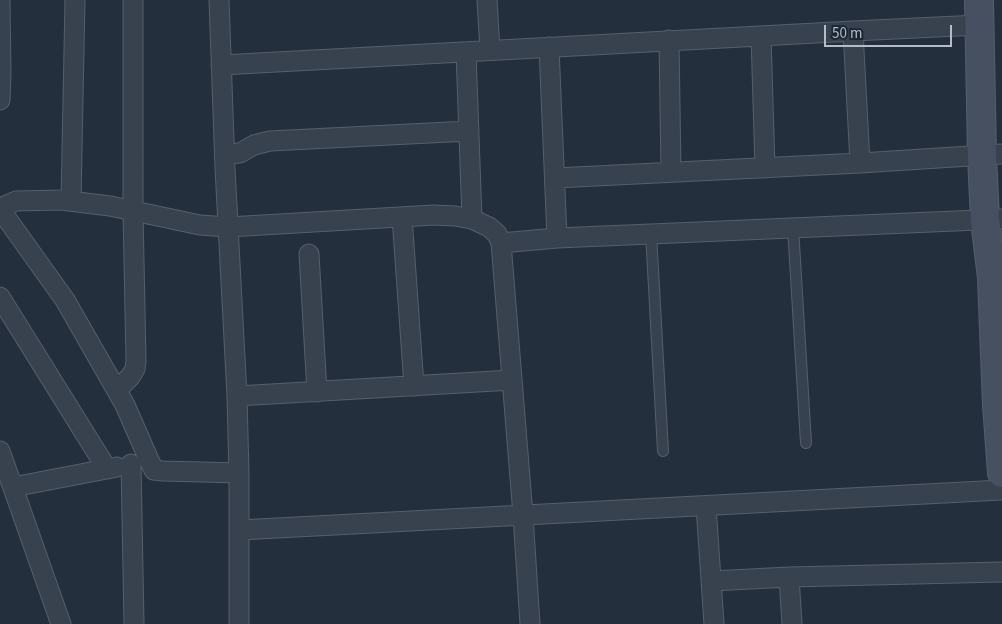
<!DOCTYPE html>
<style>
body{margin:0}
#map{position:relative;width:1002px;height:624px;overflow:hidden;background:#242f3e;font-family:"Source Sans 3",sans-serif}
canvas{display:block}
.scale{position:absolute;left:824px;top:25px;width:128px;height:22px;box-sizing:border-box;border:2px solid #b4bcc9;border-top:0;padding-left:6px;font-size:15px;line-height:18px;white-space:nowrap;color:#b4bcc9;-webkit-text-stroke:4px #1d2633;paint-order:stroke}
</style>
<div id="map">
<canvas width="1002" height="624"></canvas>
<div class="scale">50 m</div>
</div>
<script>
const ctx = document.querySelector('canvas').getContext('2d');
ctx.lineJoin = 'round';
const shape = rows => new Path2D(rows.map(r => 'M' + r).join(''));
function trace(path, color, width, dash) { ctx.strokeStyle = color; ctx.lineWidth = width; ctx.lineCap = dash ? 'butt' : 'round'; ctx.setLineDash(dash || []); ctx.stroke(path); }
const service = shape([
 [793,227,806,443],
 [651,233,663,451]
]);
const minor = shape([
 [219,0,225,168,237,396,239,473,239,624],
 [487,0,490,50],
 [853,31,860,163],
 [761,36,765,168],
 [669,40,671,172],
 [549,47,557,238],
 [466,52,472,219],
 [221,65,853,31,979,25],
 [0,100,1,73,0,0],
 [225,154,240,153,254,145,270,141,469,131],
 [555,178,860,163,1002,154],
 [71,201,75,0],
 [0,208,16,201,61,200,110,206,200,225,228,227,434,215,455,216,472,219,489,227,497,234,501,243,523,515,530,624],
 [0,209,65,300,125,405,149,460,154,470,163,471,239,473],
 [402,217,414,386],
 [501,243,557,238,1002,219],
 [309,254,317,392],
 [0,297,107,469],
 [117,390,130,377,135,369,136,361,133,211,133,0],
 [237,396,512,380],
 [0,451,61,624],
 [131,464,134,624],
 [13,487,117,467],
 [706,506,714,624],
 [239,530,1002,490],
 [789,577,792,624],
 [712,581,789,577,1002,572]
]);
const secondary = shape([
 [979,0,982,156,985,220,992,278,997,405,1002,473]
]);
trace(service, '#565f6c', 12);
trace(minor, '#565f6c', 21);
trace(secondary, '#565f6c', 30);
trace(service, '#38414e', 10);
trace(minor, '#38414e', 19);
trace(secondary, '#465061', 28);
</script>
